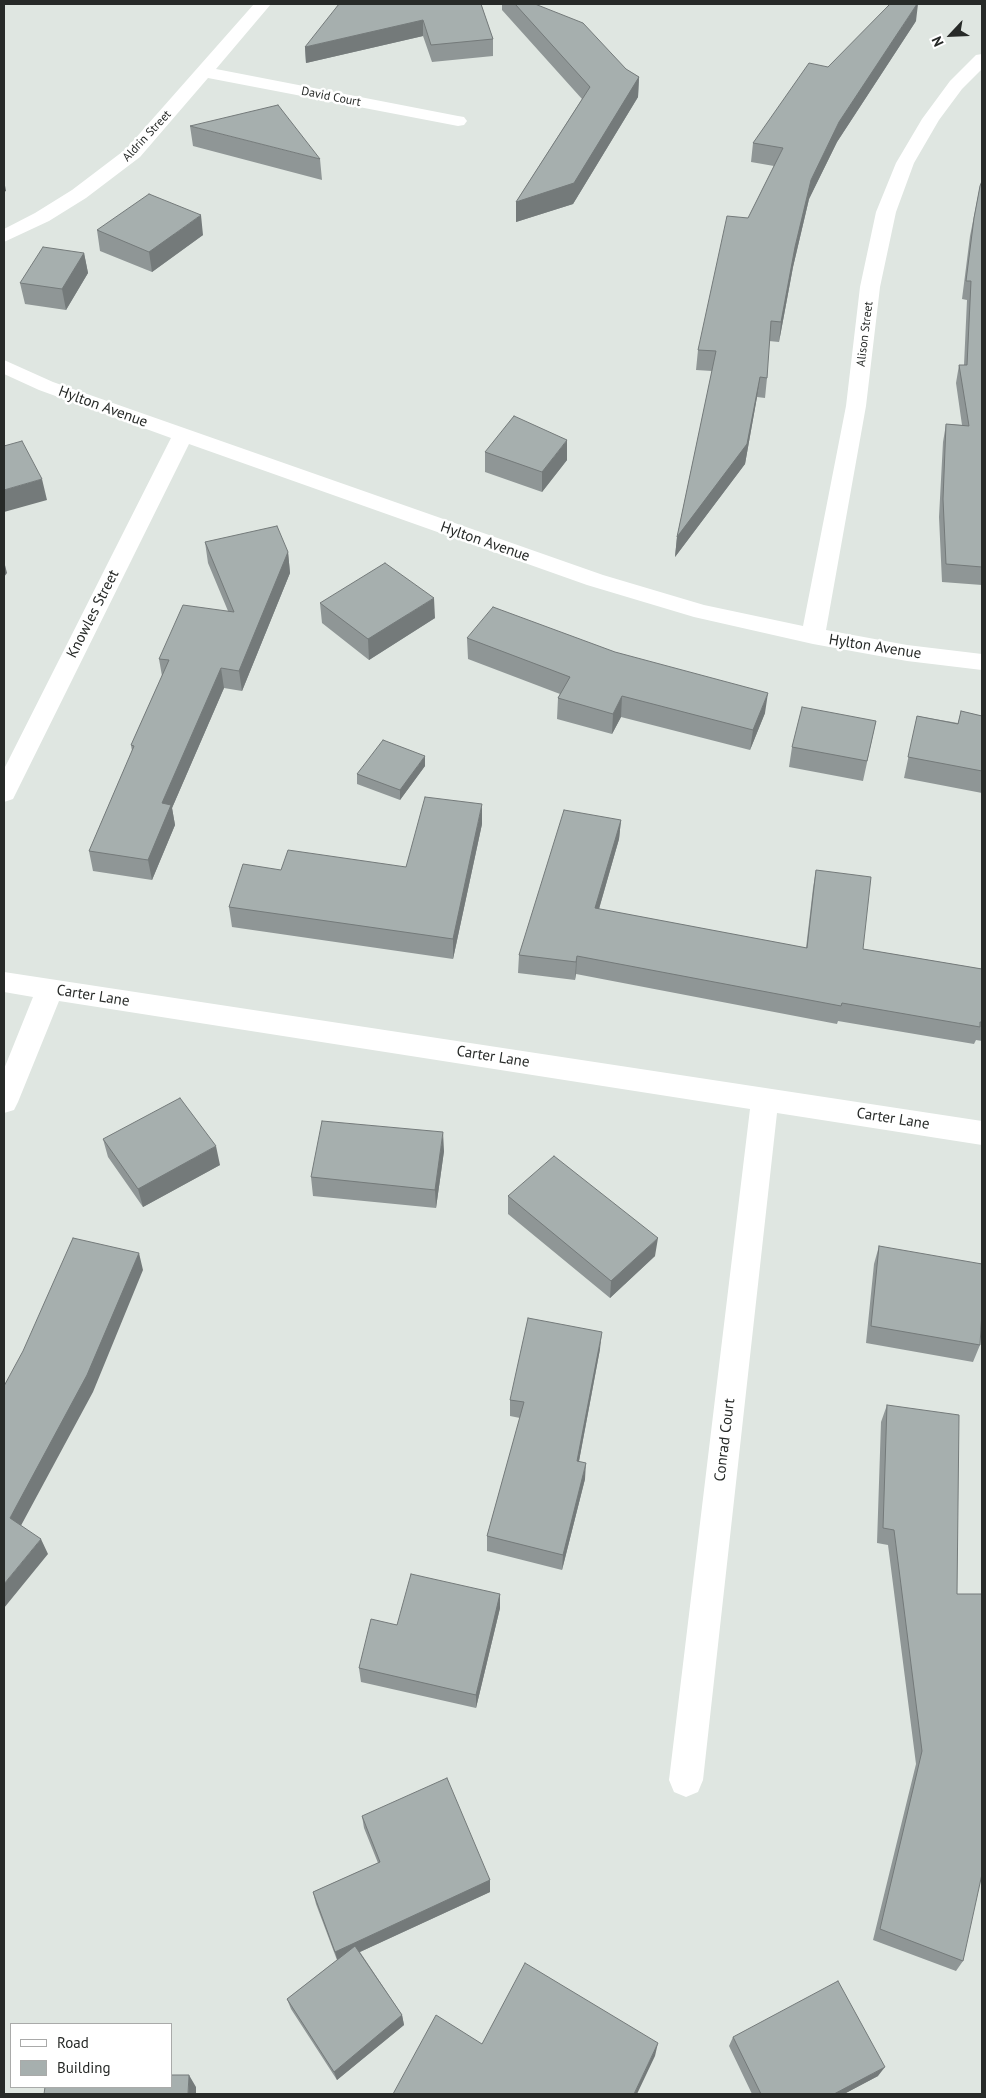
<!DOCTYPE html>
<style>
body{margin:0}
#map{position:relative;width:986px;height:2098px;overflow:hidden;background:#dfe6e1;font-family:"PT Sans",sans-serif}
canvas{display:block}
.frame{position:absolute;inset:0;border:5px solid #272a28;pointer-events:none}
.legend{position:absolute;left:10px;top:2023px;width:162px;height:65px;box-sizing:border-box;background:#fff;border:1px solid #a9aaa9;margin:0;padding:6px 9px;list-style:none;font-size:15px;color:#272a28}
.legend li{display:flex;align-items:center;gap:10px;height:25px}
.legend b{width:25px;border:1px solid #a9aaa9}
.north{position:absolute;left:926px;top:10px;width:50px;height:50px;-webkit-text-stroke:4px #fff;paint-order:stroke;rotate:245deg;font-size:14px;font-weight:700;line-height:20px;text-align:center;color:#272a28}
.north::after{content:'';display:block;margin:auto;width:18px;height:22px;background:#272a28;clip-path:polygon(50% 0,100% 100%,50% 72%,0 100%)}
</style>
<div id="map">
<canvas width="986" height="2098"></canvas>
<div class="frame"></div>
<ul class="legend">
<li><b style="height:6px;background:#fff"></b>Road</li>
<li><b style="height:14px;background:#a6afae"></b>Building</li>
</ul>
<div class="north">N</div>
</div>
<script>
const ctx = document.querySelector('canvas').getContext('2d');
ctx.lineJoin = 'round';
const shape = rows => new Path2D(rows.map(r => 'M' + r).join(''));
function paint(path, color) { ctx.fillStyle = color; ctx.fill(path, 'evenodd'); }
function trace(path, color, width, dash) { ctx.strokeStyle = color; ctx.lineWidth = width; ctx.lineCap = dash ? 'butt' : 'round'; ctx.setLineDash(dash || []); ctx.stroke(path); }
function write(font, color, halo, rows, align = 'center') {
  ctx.font = font + ' "PT Sans",sans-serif'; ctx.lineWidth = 5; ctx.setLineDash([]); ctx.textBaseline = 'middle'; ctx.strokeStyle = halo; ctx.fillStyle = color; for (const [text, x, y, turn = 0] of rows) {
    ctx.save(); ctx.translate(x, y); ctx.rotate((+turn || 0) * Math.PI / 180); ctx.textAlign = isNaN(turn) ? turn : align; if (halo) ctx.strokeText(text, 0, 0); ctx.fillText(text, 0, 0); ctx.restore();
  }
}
paint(shape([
 [254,4,271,4,216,69,458,116,464,117,467,121,464,125,458,126,208,78,140,157,86,198,49,221,4,242,4,229,35,213,72,190,126,149,254,4],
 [982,54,982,69,962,89,939,120,914,163,896,212,880,287,866,406,826,630,907,645,982,654,982,670,907,661,813,644,694,617,587,585,189,444,16,793,13,799,4,802,4,769,171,438,39,390,4,374,4,360,53,382,603,575,704,605,803,626,846,406,860,287,876,212,896,163,922,119,950,81,976,55,982,54],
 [4,972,982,1121,982,1145,777,1113,703,1780,698,1792,686,1797,674,1792,669,1780,750,1109,59,1001,18,1102,14,1110,4,1113,4,1069,33,997,4,992,4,972]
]), '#fff');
paint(shape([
 [481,4,493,39,493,56,432,62,423,36,306,63,305,47],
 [502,4,515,4,639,77,638,97,573,204,516,222,516,202,582,99,502,10],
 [916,21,837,142,809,199,793,267,779,342,769,341,767,378,765,398,757,397,745,464,675,557,677,537,712,371,696,370,698,350,748,218,774,166,751,162,753,143,828,67],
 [190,126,320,159,322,180,193,146],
 [982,181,982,585,942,582,939,517,943,442,946,424,962,425,956,383,959,365,964,365,967,300,962,299,970,236,980,186],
 [97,230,203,235,152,272,100,251],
 [84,253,88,273,66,310,25,304,20,283],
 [485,452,567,460,542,492,485,472],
 [205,542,288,552,290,573,242,691,224,688,172,808,175,825,152,880,93,871,89,851,132,751,131,745,162,676,159,659,228,611,208,563],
 [320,603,435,618,369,660,322,623],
 [467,638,765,713,750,750,621,717,612,734,557,719,558,698,560,694,468,659],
 [961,711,982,716,982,793,904,778,917,716,958,723],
 [876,721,863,781,789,767,792,747],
 [425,766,400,800,357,784,357,774],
 [621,820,619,839,599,909,806,948,813,888,816,870,863,949,982,969,982,1041,976,1040,974,1044,838,1021,837,1024,576,974,575,980,518,973,519,955],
 [482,824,453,959,232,927,229,907,281,870,406,867],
 [103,1139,220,1165,143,1207,108,1157],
 [444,1151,436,1208,313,1196,311,1177],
 [508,1196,655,1256,610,1298,508,1214],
 [879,1246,980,1345,973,1362,866,1343,874,1264],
 [600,1349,579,1461,585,1479,562,1570,487,1551,487,1536,520,1418,510,1416,510,1400],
 [887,1405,957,1594,963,1961,956,1971,873,1940,916,1764,888,1545,877,1543,881,1422],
 [500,1594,500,1608,476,1708,361,1682,359,1668,397,1625],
 [362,1816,490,1880,490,1892,360,1952,402,2015,404,2025,337,2080,291,2009,287,1999,337,1960,316,1904,313,1892,378,1863,364,1828],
 [733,2037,878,2076,844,2094,752,2094,729,2046]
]), '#8f9696');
paint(shape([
 [917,4,918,4,916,21,837,142,809,199,793,267,779,342,781,322,795,247,811,180,839,122],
 [423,20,423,36,306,63,305,47],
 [639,77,638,97,573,204,516,222,516,202],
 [4,180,6,191,4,192],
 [201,215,203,235,152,272,149,252],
 [84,253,88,273,66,310,62,289],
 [760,377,757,397,745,464,675,557,677,537],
 [567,440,567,460,542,492,542,472],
 [42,479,47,500,4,512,4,490],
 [288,552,290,573,242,691,239,671],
 [4,561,7,573,4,577],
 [434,598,435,618,369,660,368,639],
 [221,668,224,688,172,808,175,825,152,880,148,860,162,803],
 [768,693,765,713,750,750,753,730],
 [622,696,621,717,612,734,613,714],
 [425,756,425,766,400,800,400,790],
 [482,804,482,824,453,959,453,939],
 [621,820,619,839,594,926,595,908],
 [577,956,576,974,575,980,576,962],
 [443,1132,444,1151,436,1208,435,1190],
 [216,1146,220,1165,143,1207,138,1189],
 [658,1238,655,1256,610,1298,611,1281],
 [139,1253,143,1270,93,1392,17,1533,10,1518],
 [602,1332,600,1349,576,1477,577,1461],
 [586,1463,585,1479,562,1570,563,1555],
 [41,1539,48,1554,4,1608,4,1584],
 [500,1594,500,1608,476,1708,476,1695],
 [490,1880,490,1892,338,1962,335,1952],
 [402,2015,404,2025,337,2080,334,2072],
 [658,2043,655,2056,637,2094,634,2094],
 [885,2067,878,2076,844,2094,834,2094],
 [189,2075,196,2087,196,2094,188,2094]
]), '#747a7a');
const building = shape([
 [339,4,481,4,493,39,431,45,423,20,305,47,339,4],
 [515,4,535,4,583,23,626,69,639,77,574,183,516,202,590,87,515,4],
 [890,4,917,4,839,122,811,180,795,247,781,322,771,321,767,378,760,377,747,444,677,537,716,351,698,350,727,216,748,218,783,148,753,143,809,63,828,67,890,4],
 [278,105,320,159,190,126,278,105],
 [982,181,982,567,946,564,943,499,946,424,969,426,959,365,967,365,971,281,966,281,974,218,980,186,982,181],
 [149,194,201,215,149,252,97,230,149,194],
 [43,247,84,253,62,289,20,283,43,247],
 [514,416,567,440,542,472,485,452,514,416],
 [22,441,42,479,4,490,4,446,22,441],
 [277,526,288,552,239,671,221,668,162,803,171,805,148,860,89,851,134,746,131,745,169,660,159,659,183,605,234,612,205,542,277,526],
 [385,563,434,598,368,639,320,603,385,563],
 [493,607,615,652,768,693,753,730,622,696,613,714,558,698,570,677,467,638,493,607],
 [802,707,876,721,867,761,792,747,802,707],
 [961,711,982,716,982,771,908,757,917,716,958,724,961,711],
 [383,740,425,756,400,790,357,774,383,740],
 [425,797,482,804,453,939,229,907,243,864,281,870,288,850,406,867,425,797],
 [564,810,621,820,595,908,807,948,816,870,871,877,863,949,982,969,982,1022,980,1022,980,1027,842,1003,841,1006,577,956,576,962,519,955,564,810],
 [180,1098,216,1146,138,1189,103,1139,180,1098],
 [322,1121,443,1132,435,1190,311,1177,322,1121],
 [554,1156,658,1238,611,1281,508,1196,554,1156],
 [73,1238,139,1253,87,1375,10,1518,41,1539,4,1584,4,1386,23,1351,73,1238],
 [879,1246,982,1264,982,1311,980,1345,871,1326,879,1246],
 [528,1318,602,1332,577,1461,586,1463,563,1555,487,1536,524,1402,510,1400,528,1318],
 [887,1405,959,1415,957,1594,982,1594,982,1874,963,1961,880,1929,922,1751,894,1530,883,1528,887,1405],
 [411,1574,500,1594,476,1695,359,1668,371,1619,397,1625,411,1574],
 [447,1778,490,1880,335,1952,313,1892,380,1862,362,1816,447,1778],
 [355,1946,402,2015,334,2072,287,1999,355,1946],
 [525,1963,658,2043,634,2094,393,2094,436,2015,482,2044,525,1963],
 [838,1981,885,2067,834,2094,761,2094,733,2037,838,1981],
 [171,2075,189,2075,188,2094,44,2094,45,2087,171,2087,171,2075]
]);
paint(building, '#a6afae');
trace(building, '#747a7a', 1);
write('12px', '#272a28', '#fff', [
 ["David Court",331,97,11],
 ["Aldrin Street",147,136,-47],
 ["Alison Street",865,334,-83]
]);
write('15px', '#272a28', '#fff', [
 ["Hylton Avenue",103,407,20],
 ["Hylton Avenue",485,542,19],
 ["Knowles Street",93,614,-63],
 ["Hylton Avenue",875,647,9],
 ["Carter Lane",93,996,9],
 ["Carter Lane",493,1057,9],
 ["Carter Lane",893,1119,9],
 ["Conrad Court",725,1440,-83]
]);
</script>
